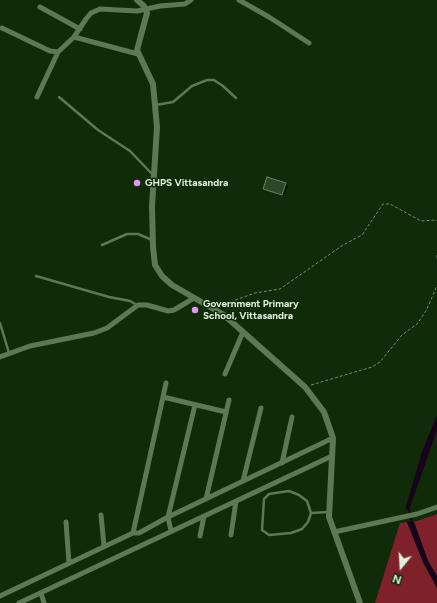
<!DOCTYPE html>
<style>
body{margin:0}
#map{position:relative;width:437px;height:603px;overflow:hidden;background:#102b08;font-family:Figtree,sans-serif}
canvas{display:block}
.north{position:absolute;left:381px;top:547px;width:40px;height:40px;-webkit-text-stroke:3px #102b08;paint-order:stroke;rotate:198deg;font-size:11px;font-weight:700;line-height:16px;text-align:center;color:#dff0da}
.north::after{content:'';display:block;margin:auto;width:14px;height:18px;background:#dff0da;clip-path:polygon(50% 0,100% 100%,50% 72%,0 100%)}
</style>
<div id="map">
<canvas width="437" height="603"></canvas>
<div class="north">N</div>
</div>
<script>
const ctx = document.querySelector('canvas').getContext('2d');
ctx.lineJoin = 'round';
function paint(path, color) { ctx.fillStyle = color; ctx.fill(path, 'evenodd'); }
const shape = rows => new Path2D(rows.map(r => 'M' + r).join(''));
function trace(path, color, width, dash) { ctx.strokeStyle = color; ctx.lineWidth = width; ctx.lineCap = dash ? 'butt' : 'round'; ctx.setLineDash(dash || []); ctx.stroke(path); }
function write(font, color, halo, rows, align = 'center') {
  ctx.font = font + ' Figtree,sans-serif'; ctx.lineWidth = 3; ctx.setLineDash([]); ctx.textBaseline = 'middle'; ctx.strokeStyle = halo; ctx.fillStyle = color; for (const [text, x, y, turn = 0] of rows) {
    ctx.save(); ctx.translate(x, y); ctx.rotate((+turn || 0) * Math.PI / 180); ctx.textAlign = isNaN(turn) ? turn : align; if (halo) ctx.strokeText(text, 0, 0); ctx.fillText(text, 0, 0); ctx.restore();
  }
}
paint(shape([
 [437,514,437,576,428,561,414,522],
 [407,522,423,562,437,588,437,603,375,603,400,523]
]), '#7e212b');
paint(shape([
 [437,415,437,430,410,507,405,510,422,452],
 [407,522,414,522,428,561,437,576,437,588,423,562]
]), '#17031c');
paint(shape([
 [286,184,288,186,284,196,265,189]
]), '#0007');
trace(shape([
 [408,506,412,523]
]), '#17031c', 2);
const building = shape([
 [267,177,286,183,282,195,263,189,267,177]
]);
paint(building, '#2b4723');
trace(building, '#66855e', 1);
trace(shape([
 [437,255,437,258],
 [221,305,255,293,280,289,343,245,362,235,383,204,390,204,421,221,437,220],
 [311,385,372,367,380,362,402,335,417,324,426,311,437,286]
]), '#788e71', 1, [3, 2]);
trace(shape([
 [59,97,98,130,130,151,153,175],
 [156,105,173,102,192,86,207,80,214,80,223,86,236,98],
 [102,245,127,234,138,234,152,240],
 [36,276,109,297,130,301,137,305],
 [0,323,9,353],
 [311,513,307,501,299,495,289,491,269,494,264,499,262,530,269,535,291,533,302,529,308,522,311,513,328,512]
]), '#5b7952', 2.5);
trace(shape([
 [239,0,269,17,309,43],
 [40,7,80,29],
 [2,28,50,51,58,52,74,37,138,54],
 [74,37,86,19,91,13,100,9,137,11,160,6,185,4,191,0],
 [37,97,58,52],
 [0,357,30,346,94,333,107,328,138,305,147,305,168,311,174,310,194,298],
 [225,374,243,332],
 [163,397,166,383],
 [226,412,163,397,133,533,139,533,168,517,333,438],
 [282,463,292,417],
 [243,481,261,408],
 [206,499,229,400],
 [101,515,104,546],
 [66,522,69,563],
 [171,531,168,517,195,405],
 [334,532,417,514,437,507],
 [231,535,236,501],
 [200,536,204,516],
 [41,593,44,603],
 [0,596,133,533],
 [19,603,332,456]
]), '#5b7952', 5);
trace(shape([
 [137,0,144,6,147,13,137,50,153,84,157,127,152,206,153,247,155,265,162,276,172,285,224,315,305,387,324,412,333,438,329,517,360,603]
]), '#5b7952', 6);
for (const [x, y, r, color] of [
 [137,183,4,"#df98f1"],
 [195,310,4,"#df98f1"]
]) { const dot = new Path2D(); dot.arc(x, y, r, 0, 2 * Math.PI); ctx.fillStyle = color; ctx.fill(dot); trace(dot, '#102b08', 1.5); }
write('bold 10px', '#dff0da', '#102b08', [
 ["GHPS Vittasandra",145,183],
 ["Government Primary",203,304],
 ["School, Vittasandra",203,316]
], 'left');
</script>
